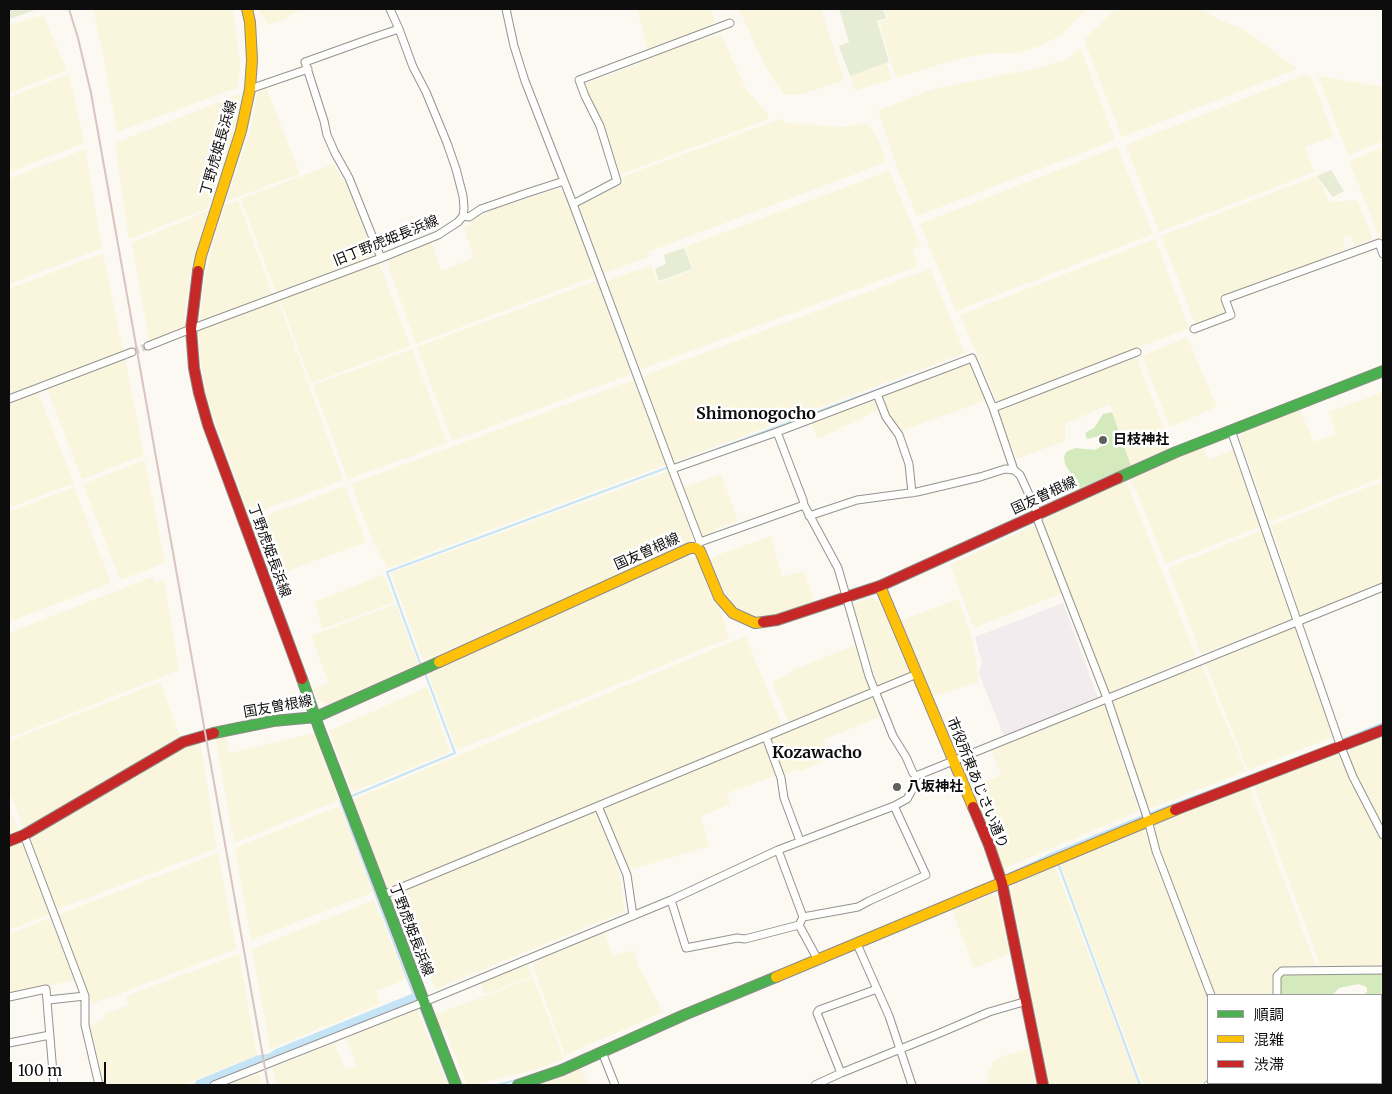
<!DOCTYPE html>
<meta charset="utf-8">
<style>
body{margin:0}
#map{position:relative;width:1392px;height:1094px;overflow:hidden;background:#fbf9f1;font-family:Merriweather,"Noto Sans JP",serif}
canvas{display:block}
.frame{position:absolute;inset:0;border:10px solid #0d0d0d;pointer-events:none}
.legend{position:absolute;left:1207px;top:994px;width:175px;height:90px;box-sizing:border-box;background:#fff;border:1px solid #9e9e9e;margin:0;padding:6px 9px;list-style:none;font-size:15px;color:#0d0d0d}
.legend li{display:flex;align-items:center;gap:10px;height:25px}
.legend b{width:25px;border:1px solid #9e9e9e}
.scale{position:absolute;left:10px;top:1062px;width:96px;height:22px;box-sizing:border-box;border:2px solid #0d0d0d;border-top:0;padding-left:6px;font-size:15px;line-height:18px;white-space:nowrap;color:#0d0d0d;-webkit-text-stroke:4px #fff;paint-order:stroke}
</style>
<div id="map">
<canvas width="1392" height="1094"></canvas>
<div class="frame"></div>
<ul class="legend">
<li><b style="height:6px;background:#4caf50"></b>順調</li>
<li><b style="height:6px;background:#ffc107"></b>混雑</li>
<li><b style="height:6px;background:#c62828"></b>渋滞</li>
</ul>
<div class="scale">100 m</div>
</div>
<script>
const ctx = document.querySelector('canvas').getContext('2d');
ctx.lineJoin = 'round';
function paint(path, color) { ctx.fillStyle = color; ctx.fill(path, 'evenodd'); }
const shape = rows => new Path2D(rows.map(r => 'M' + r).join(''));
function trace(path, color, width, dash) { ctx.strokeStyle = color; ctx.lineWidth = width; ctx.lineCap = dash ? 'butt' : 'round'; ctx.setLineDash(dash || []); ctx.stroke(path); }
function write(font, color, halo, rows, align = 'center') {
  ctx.font = font + ' Merriweather,"Noto Sans JP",serif'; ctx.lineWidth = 5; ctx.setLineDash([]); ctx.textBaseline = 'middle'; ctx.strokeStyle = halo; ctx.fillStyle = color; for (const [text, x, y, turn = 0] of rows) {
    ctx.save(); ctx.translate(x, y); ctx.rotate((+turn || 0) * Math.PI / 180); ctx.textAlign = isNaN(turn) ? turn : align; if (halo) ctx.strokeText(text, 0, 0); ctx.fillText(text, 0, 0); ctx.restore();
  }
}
paint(shape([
 [1063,603,1098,698,1004,737,979,673,982,663,975,637]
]), '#f2ecef');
paint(shape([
 [93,9,233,9,240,64,238,87,117,132,104,59],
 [260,9,306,9,289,15,289,17,268,25,260,12],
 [637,9,710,9,715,22,683,38,648,50],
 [739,9,821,9,844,80,799,95,784,95,765,66],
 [885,9,1087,9,1062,34,1045,44,1017,53,990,53,954,60,896,78,879,22,888,19],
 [1123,9,1201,9,1216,18,1245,30,1297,69,1122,137,1084,40,1112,12],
 [43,15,67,70,9,93,9,25],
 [721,35,746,89,767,113,769,119,621,174,602,124,585,84,640,63,640,60,690,42],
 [1080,47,1115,140,917,216,898,170,878,111,933,89,1043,67,1068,59],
 [887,64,892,79,855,91,850,76],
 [69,74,84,141,82,144,9,172,9,98],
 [1304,75,1311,77,1334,136,1305,147,1314,172,1159,232,1126,145],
 [1318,76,1383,87,1383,141,1348,155],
 [266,87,300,174,226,201,250,131,258,90],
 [242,93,233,136,208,208,129,239,115,143],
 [780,119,786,123,843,127,867,123,879,141,886,161,884,163,648,252,649,257,604,273,579,206,624,183,622,177],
 [1117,147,1153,234,956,311,920,224],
 [1383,148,1383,245,1349,161],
 [85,149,102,248,9,284,9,179],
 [333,164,347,185,372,245,374,256,276,292,241,199],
 [889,171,921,246,912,249,918,266,642,369,639,366,608,284,609,280,651,265,658,283,693,270,685,247],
 [1316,176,1321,182,1329,202,1357,200,1373,239,1355,246,1351,235,1342,238,1346,249,1221,298,1227,314,1196,326,1161,236],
 [558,189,567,196,596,276,416,344,386,259,431,241,441,271,474,258,464,227,470,224,474,219,498,207],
 [238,201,272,293,203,321,200,318,203,289,211,250,225,205],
 [208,211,192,264,185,310,185,328,149,341,132,243],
 [1155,239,1189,328,997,402,960,315],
 [103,253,123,351,9,395,9,289],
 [379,263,410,346,311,383,280,299],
 [930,269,965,353,674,462,644,382,645,375],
 [598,280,632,370,629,375,455,440,451,438,417,347],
 [278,300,343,480,249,515,206,396,200,356,199,330],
 [1187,337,1217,407,1170,427,1142,356],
 [412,349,447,443,348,479,313,385],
 [1136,357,1172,449,1131,466,1110,404,1065,424,1065,441,1017,459,997,411],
 [125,358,144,455,82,479,47,389],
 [971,363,986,400,901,431,889,415,881,396],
 [633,380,667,464,388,568,374,544,351,484],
 [38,392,74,483,9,508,9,403],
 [1383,392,1383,477,1269,522,1240,438,1244,431,1299,408,1314,442,1336,434,1329,412],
 [873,398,878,410,818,439,810,422],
 [1202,445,1208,460,1234,449,1261,526,1166,564,1130,476],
 [145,460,165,563,120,580,83,484],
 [669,471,693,537,692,543,423,661,391,573],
 [721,474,738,521,716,529,716,531,705,536,700,534,682,488],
 [1126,481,1196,656,1109,693,1041,521],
 [1383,481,1383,583,1301,616,1271,526],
 [345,486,366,542,271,577,250,522],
 [74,487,111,583,9,622,9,512],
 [1035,525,1063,593,974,628,950,565],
 [1262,530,1291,616,1290,620,1201,654,1168,568],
 [771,536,782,577,804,571,815,604,780,615,763,617,749,616,737,610,729,602,710,558],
 [688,556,698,561,712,599,720,609,729,638,457,750,428,673],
 [384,574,394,602,322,629,315,602],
 [152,577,155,583,164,580,179,670,9,738,9,633],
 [871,597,879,602,909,673,878,686,853,605],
 [958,599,972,638,979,682,931,697,899,621],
 [396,604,418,664,329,704,317,699,313,689,329,683,311,636],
 [1290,627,1295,628,1333,737,1248,770,1205,662],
 [745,636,782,725,388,890,352,800],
 [858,644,869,685,869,690,789,723,772,682,787,675,789,672],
 [1201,664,1246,771,1146,810,1113,705,1114,699],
 [160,682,181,739,25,831,9,790,9,741],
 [427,687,450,752,352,792,329,731],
 [872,695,881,716,823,740,831,758,800,771,798,769,782,774,770,737],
 [1100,705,1105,706,1139,811,1003,869,992,838,971,788,1001,775,991,749],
 [315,733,339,800,234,843,215,736,226,734,229,753],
 [1383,735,1383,826,1359,779,1348,755,1351,748],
 [764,740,778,775,727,793,730,804,700,817,710,846,628,870,603,811,604,807],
 [200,741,217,848,56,910,29,839,185,745],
 [1334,755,1340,756,1383,846,1383,967,1321,967,1254,786],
 [1249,787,1316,966,1282,968,1273,971,1274,995,1215,995,1199,947,1169,877,1152,823],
 [9,806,19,832,9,836],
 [340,806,373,892,251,940,235,848],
 [595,810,619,871,625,911,435,989,406,889],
 [1142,828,1145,829,1158,871,1185,932,1208,1000,1208,1080,1196,1085,1143,1085,1060,863],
 [21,840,50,914,9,930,9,845],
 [218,853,236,949,92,1004,58,915],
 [1055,866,1139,1085,1049,1085,1011,892,1012,887,1017,883],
 [990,895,997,897,1009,954,974,968,952,910],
 [374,900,406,979,376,991,380,1004,270,1049,252,949],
 [50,918,74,980,9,994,9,934],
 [604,932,613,956,634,950,638,965,663,1012,565,1055,533,966,539,959],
 [239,954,257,1055,182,1085,104,1085,90,1025,105,1019,103,1015,129,1005,126,996],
 [527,963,532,977,485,994,481,983],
 [533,978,564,1059,540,1068,475,1085,467,1085,445,1029,439,1030,434,1015],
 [417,1009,448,1085,276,1085,273,1068,334,1043,346,1070,357,1065,346,1038],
 [1029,1049,1036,1085,989,1085,986,1079,990,1077,988,1070,991,1069,992,1064,996,1060,1007,1055],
 [581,1067,588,1085,535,1085,557,1078],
 [259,1073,262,1085,228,1085]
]), '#f9f6dd');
paint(shape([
 [1112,412,1131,466,1080,488,1065,464,1064,457,1066,452,1075,448,1095,450,1102,446,1106,441,1106,438,1099,436,1087,439,1085,433,1094,428,1103,414],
 [1383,972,1383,1018,1381,1017,1381,995,1363,995,1367,992,1367,988,1365,986,1358,984,1339,988,1332,995,1280,995,1279,978,1283,973]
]), '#d4eabd');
paint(shape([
 [9,9,38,9,9,19],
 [839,9,883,9,886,18,877,21,889,62,850,76,839,46,849,42],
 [1331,170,1344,191,1333,197,1317,176],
 [684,248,692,269,659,281,655,269,666,264,664,255]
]), '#e7ecd4');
trace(shape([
 [707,453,911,377],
 [420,663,387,572,669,467],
 [1342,740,1383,723],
 [352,796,455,753,425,673],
 [340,801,412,991,417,1002],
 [1148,814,1281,764],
 [1059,866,1140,1085],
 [1009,874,1054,853,1143,816],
 [420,1008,450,1085],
 [558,1066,587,1053],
 [497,1085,520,1079]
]), '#c5e5f7', 2);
trace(shape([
 [200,1085,258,1061,271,1059,278,1054,416,998]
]), '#c5e5f7', 11);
trace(shape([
 [132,352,148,346]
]), '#d7d6cf', 7, [7, 3.5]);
const street = shape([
 [506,9,514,46,525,81,573,204,672,469],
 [250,89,308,69],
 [573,204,617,181,600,126,585,96,579,80,730,23],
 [463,216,469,217,481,209,527,193,564,181],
 [381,258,349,178,335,153,327,135,324,121,305,62,372,38,399,29],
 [1194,329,1231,315,1225,299,1379,243,1383,254],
 [148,346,191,329,381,258,438,235,458,222,463,216,464,208,463,196,456,169,447,143,426,92,413,67,399,29,390,9],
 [877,394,886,417,899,435,909,464,912,493],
 [9,399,132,352],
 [993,408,1137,352],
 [1231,430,1341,747,1353,777,1383,835],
 [777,432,803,500,804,505],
 [809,516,857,500,917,492,980,477,1005,469,1014,470],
 [700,542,804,505,838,568,869,676,893,736,906,757,913,773,916,776],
 [696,548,700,542,672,469,777,432,972,358,993,408,1014,470,1020,475,1038,514,1038,521,1107,698,1148,820,1156,851,1211,995],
 [766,737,781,778,784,798,800,841],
 [598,806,627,875,633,916],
 [24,835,85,996,85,1025,99,1085],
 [778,850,803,917,799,925,818,960],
 [383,895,917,674],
 [671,900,686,948,737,938,745,939,799,925],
 [803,917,858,907,869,901,926,875,894,806],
 [857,944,889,1016,912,1085],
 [1277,995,1277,976,1282,971,1383,970],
 [9,997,46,989,54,1085],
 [48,1000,85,996],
 [9,1043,50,1035],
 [602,1052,615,1085],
 [841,1073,817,1013,819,1010,877,989],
 [1242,1083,1243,1085],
 [214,1085,424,1002,671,900,778,850,894,806,907,799,911,792,916,776,1383,587],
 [815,1085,841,1073,940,1033,989,1012,1027,1001],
 [1208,1085,1216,1083],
 [1293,1085,1332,1084,1334,1085]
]);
const fast = shape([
 [1118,478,1176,452,1383,371],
 [302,679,319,728,456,1085],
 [214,733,273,721,316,717,439,662],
 [518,1085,562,1070,684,1015,776,977]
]);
const slow = shape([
 [198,271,201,256,241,131,250,89,252,60,250,22,247,9],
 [880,586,973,807],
 [439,662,690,548,696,548,700,551,719,597,733,613,755,623,763,622],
 [776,977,1175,810]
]);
const jam = shape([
 [198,271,191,329,194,368,199,393,208,425,302,679],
 [763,622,777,620,880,586,1118,478],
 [973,807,989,845,1002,883,1043,1085],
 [1175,810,1383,730],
 [9,841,24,835,183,742,214,733]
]);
trace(street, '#949390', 9);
trace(fast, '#8b8a86', 12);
trace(slow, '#8b8a86', 12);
trace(jam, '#8b8a86', 12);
trace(street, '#fefefd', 7);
trace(fast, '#4caf50', 10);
trace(slow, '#ffc107', 10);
trace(jam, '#c62828', 10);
trace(shape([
 [69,9,78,38,91,93,268,1085]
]), '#d8c4c3', 2);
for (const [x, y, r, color] of [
 [1103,440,5,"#60605d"],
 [897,787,5,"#60605d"]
]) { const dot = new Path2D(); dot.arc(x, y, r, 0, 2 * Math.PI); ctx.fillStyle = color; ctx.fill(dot); trace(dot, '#fff', 2); }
write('14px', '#0d0d0d', '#fff', [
 ["丁野虎姫長浜線",219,148,-74],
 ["旧丁野虎姫長浜線",386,241,-22],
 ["国友曽根線",1044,496,-25],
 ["丁野虎姫長浜線",269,551,70],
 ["国友曽根線",647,552,-24],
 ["国友曽根線",278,707,-10],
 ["市役所東あじさい通り",977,783,68],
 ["丁野虎姫長浜線",411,930,69]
]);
write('bold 14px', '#0d0d0d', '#fff', [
 ["日枝神社",1113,440],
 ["八坂神社",907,787]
], 'left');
write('bold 16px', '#0d0d0d', '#fff', [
 ["Shimonogocho",756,414],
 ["Kozawacho",817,753]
]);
</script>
